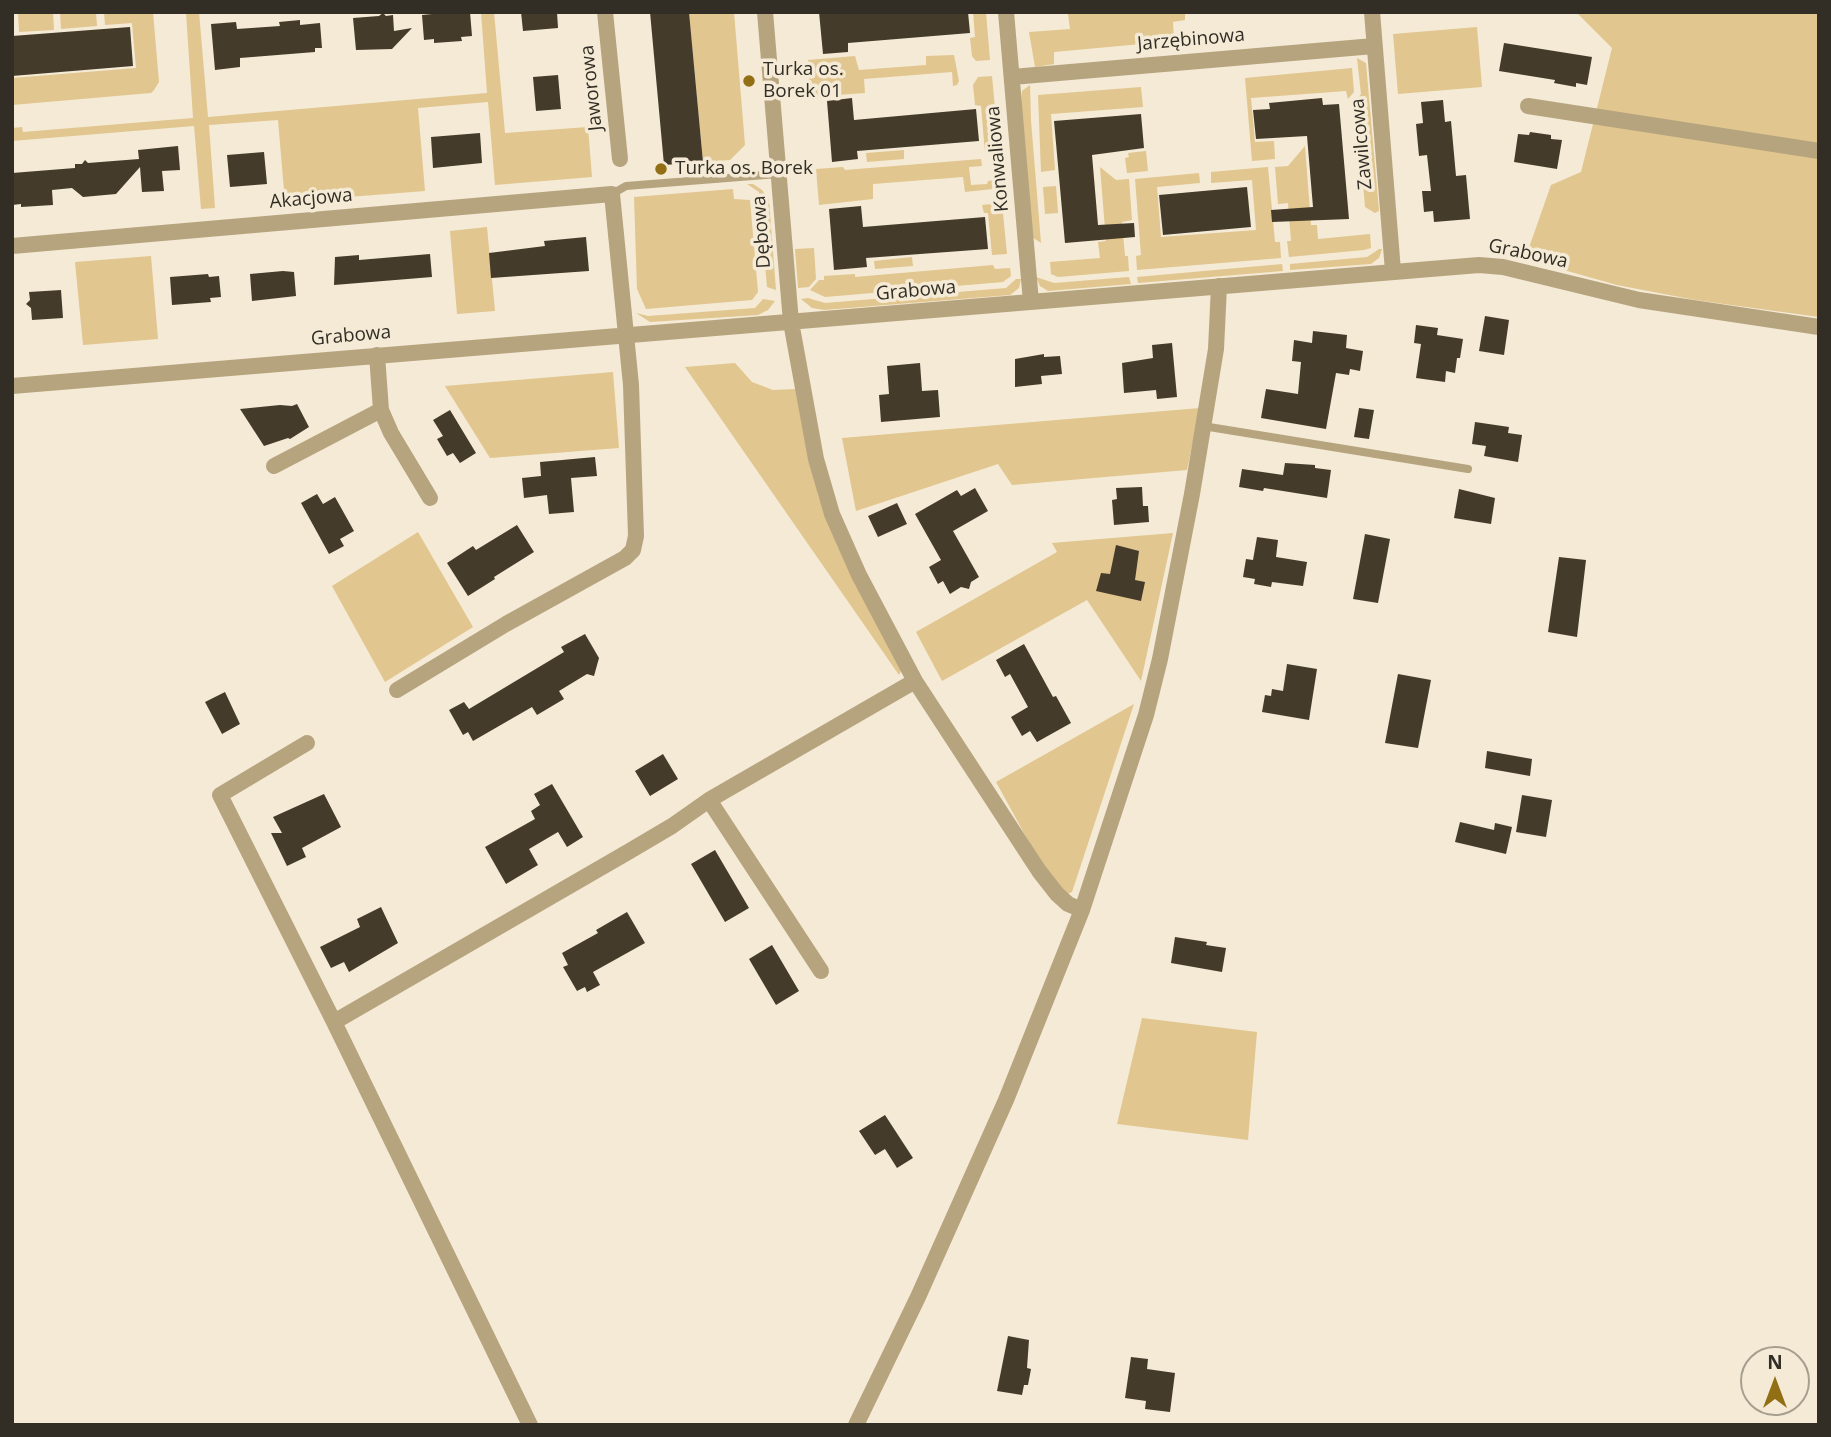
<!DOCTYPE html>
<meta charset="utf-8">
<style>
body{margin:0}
#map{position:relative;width:1831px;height:1437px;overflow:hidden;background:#f4ead5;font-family:"Open Sans",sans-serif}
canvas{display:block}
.frame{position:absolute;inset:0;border:14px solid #322e26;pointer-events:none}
.north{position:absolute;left:1740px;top:1346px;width:70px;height:70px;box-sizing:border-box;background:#f4ead5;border:2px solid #a69f8f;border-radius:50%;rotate:0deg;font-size:19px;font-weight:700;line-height:28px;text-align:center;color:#322e26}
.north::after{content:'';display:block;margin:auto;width:24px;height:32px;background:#926f15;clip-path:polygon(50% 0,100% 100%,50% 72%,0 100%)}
</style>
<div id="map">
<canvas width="1831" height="1437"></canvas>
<div class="frame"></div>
<div class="north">N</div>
</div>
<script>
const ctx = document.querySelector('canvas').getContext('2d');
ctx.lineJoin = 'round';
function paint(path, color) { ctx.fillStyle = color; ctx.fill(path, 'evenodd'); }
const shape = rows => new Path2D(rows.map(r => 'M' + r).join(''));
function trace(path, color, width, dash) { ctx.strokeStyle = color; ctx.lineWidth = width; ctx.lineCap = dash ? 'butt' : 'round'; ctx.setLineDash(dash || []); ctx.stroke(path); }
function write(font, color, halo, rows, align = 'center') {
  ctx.font = font + ' "Open Sans",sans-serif'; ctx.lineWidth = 7; ctx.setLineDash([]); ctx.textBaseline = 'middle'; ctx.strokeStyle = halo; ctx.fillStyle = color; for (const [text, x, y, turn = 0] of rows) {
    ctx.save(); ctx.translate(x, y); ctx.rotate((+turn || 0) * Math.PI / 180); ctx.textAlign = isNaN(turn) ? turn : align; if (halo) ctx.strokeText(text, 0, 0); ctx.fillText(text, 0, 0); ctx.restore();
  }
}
paint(shape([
 [53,12,54,30,19,32,18,13],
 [60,12,96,12,97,26,61,29],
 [104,12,153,12,159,82,154,90,151,93,12,105,12,78,136,68,132,23,105,25],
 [186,12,199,12,208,117,487,93,481,12,494,12,505,133,588,127,592,177,495,185,488,102,418,108,425,191,285,202,278,120,209,125,215,208,201,209,194,126,12,141,12,128,22,127,23,132,193,118],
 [689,12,734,12,745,145,730,160,703,162],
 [973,12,986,12,990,60,976,61,972,56,970,38,975,37],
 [1086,12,1185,12,1185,20,1173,22,1174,41,1054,52,1054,64,1035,67,1029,32,1070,29,1068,14],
 [1576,12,1819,12,1819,317,1695,300,1617,285,1525,259,1551,185,1581,172,1612,48],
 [1477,27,1482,87,1398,94,1393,34],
 [954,55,959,81,957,85,953,86,952,72,864,79,865,93,810,97,808,60,855,56,859,70,926,65,926,56],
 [1357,58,1366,63,1379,211,1375,213,1365,207,1356,102,1361,94],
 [1352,68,1354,92,1348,99,1346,91,1251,98,1255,142,1274,141,1275,159,1252,161,1245,78],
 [992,76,999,151,985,153,981,106,975,105,973,85,978,77],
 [1030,85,1031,121,1041,243,1032,237,1021,102,1022,91],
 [1141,87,1143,107,1051,114,1055,170,1041,172,1038,95],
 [1305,146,1311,225,1317,225,1318,239,1370,234,1371,248,1364,250,1289,257,1287,241,1291,241,1288,203,1278,204,1275,167,1288,166],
 [904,150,904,159,867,162,866,153],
 [1146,151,1148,171,1127,173,1125,158,1129,157,1128,153],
 [981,159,982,166,969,167,971,185,987,184,988,181,1001,179,1002,188,965,192,963,177,873,184,873,199,819,205,816,169,843,167,845,170],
 [1100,167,1116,180,1129,179,1132,220,1122,222,1125,256,1128,256,1129,271,1058,277,1051,274,1050,262,1100,258,1098,242,1106,241],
 [1268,167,1275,242,1280,242,1281,258,1137,270,1136,256,1141,255,1135,179,1199,173,1200,183,1157,187,1161,237,1256,230,1252,180,1211,183,1211,172],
 [747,184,753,184,762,190,769,200,776,290,767,287,759,192],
 [1056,186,1058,213,1045,214,1043,187],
 [733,189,734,199,750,200,758,292,752,300,646,309,637,289,634,197],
 [1002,203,1007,254,992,255,988,213,984,213,982,205],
 [487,227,495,311,457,314,450,231],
 [814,248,816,279,809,287,798,288,795,249],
 [1379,249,1382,249,1379,258,1371,264,1290,270,1290,264,1367,257],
 [151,256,158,339,83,345,75,262],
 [912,257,913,266,875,269,874,261],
 [1282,264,1283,271,1138,283,1137,277],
 [993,265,995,269,1010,268,1011,276,1003,282,825,297,810,290,819,280,824,280,824,276,855,274,855,277],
 [1036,277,1054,283,1129,277,1131,284,1048,291,1040,286],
 [1016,279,1021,279,1019,288,1010,295,824,310,812,308,801,299,808,298,825,303,1006,288],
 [763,299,775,301,768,310,758,315,650,322,636,313,648,316,755,308],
 [735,363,752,382,773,390,797,389,818,495,852,575,903,667,899,675,685,367],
 [613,372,619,448,490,458,445,386],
 [1200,408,1187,470,1012,485,998,464,856,511,842,438],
 [418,532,473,627,385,682,332,586],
 [1173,533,1141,681,1087,600,942,681,916,632,1057,552,1052,543],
 [1134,704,1072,892,1065,895,1041,864,996,782],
 [1142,1018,1257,1032,1248,1140,1117,1124]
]), '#e1c68f');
paint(shape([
 [452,12,470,12,472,36,461,37,462,41,434,43,434,39,424,40,422,15],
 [521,12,557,12,558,28,523,31],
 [650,12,689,12,703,162,664,165],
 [819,12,968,12,970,33,848,43,848,52,823,54],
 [383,13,386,16,393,15,394,31,412,28,392,49,356,50,353,18,379,16],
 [300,20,300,25,320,23,322,48,315,48,315,52,240,58,240,67,215,70,211,24,236,22,237,29,280,26,279,22],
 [130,27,133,66,12,76,12,36],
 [1504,43,1592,57,1587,85,1576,83,1576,87,1554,83,1555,80,1499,71],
 [558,75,561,109,536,111,533,77],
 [852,98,854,120,976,109,979,141,857,151,858,159,832,162,827,101],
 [1322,98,1323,105,1339,104,1349,219,1272,222,1271,210,1313,207,1307,136,1256,139,1253,110,1270,109,1269,103],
 [1443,100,1445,122,1451,121,1456,176,1466,175,1470,219,1434,222,1433,211,1424,212,1422,191,1431,191,1427,155,1419,156,1416,124,1423,123,1421,102],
 [1141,114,1144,148,1092,155,1098,225,1134,223,1135,237,1065,243,1054,121],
 [1530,132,1551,135,1551,139,1562,140,1557,169,1514,162,1518,134,1529,135],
 [480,133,482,163,433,168,431,137],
 [178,146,180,170,162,171,164,191,142,192,140,167,116,194,83,197,72,188,52,190,53,205,21,207,21,204,12,205,12,173,75,168,75,164,82,164,85,160,88,163,139,159,138,150],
 [264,152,267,184,230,187,227,155],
 [1247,187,1251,227,1163,235,1159,195],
 [861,206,863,227,985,217,988,249,866,258,867,267,834,270,829,209],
 [586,237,589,271,491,278,489,253,545,246,544,241],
 [430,254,432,277,334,285,335,257,359,255,359,260],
 [283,271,294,272,296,296,252,301,250,274],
 [208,274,209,277,219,276,221,297,210,298,211,302,172,305,170,277],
 [61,290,63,318,32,320,31,308,26,304,30,300,29,292],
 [1485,316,1509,320,1504,355,1479,351],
 [1416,325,1438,328,1437,335,1463,339,1460,358,1457,358,1455,373,1446,371,1445,382,1416,378,1421,344,1414,343],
 [1313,331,1347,335,1346,348,1363,351,1360,371,1350,369,1349,375,1336,373,1326,429,1261,418,1266,389,1298,394,1301,362,1292,361,1294,340,1312,343],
 [1172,343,1177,397,1157,399,1156,390,1124,393,1122,363,1153,358,1152,345],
 [1044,354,1044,357,1060,356,1062,374,1041,376,1042,384,1015,387,1015,359],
 [920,363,922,391,938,390,940,417,881,422,879,395,889,394,887,366],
 [297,404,309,427,290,439,288,438,264,446,240,409,280,405,292,406],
 [1359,408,1374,410,1369,439,1354,437],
 [450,410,476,453,460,463,453,453,447,456,437,439,443,436,433,420],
 [1475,422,1509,427,1508,433,1522,435,1518,462,1484,456,1486,446,1472,444],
 [595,457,597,476,571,478,574,512,549,514,547,495,524,498,522,478,541,476,540,462],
 [1285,463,1315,465,1315,468,1331,470,1327,498,1264,488,1263,491,1239,487,1242,469,1283,475],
 [1142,487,1143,506,1148,506,1149,522,1114,525,1112,500,1117,499,1116,488],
 [975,488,988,511,953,531,979,577,971,582,969,589,961,587,950,594,943,581,938,584,929,567,941,560,915,514,957,490,961,496],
 [1459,489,1495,498,1491,524,1454,518],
 [317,494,323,504,335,497,354,531,340,539,344,546,329,554,301,503],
 [897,503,907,524,878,537,868,516],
 [517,525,534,552,494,577,495,579,468,596,447,563,473,546,476,550],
 [1365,534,1390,539,1378,603,1353,599],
 [1257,537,1278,540,1276,557,1307,562,1303,586,1272,582,1271,587,1254,584,1255,579,1243,577,1246,559,1253,560],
 [1116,545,1139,551,1135,580,1145,582,1141,601,1096,591,1101,573,1110,574],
 [1559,557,1586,560,1577,637,1548,632],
 [585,634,599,658,594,676,587,674,559,691,564,699,537,715,532,707,473,741,468,732,463,735,449,710,464,702,469,709,564,652,561,647],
 [1024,644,1053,697,1056,696,1071,723,1037,742,1030,731,1022,736,1011,717,1028,707,1010,674,1005,677,996,660],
 [1287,664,1317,669,1309,720,1262,712,1265,695,1271,696,1272,689,1283,691],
 [1398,674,1431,680,1418,748,1385,743],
 [225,692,240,724,222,734,205,702],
 [1487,751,1532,759,1530,776,1485,768],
 [663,754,678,779,650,796,635,771],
 [552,784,583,837,567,847,558,832,529,849,538,865,506,884,485,847,535,819,531,811,540,805,534,794],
 [324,794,341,827,302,848,306,857,287,866,271,833,282,833,273,817],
 [1522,795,1552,800,1546,837,1516,832],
 [1460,822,1494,830,1495,823,1512,827,1506,854,1455,842],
 [715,850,749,908,725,922,691,864],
 [381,907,398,943,349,972,344,962,331,968,320,947,360,927,357,919],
 [627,912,645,943,593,972,600,985,587,992,585,987,577,991,563,967,568,965,562,953,598,933,596,930],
 [1175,937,1207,942,1206,945,1226,948,1222,972,1171,963],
 [772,945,799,991,776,1005,749,959],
 [885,1115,913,1158,897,1168,885,1149,875,1155,859,1131],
 [1008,1336,1029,1340,1027,1368,1031,1369,1028,1385,1024,1385,1022,1395,997,1391],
 [1131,1357,1148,1359,1147,1369,1175,1373,1170,1412,1145,1409,1146,1401,1125,1398]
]), '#443b2a');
trace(shape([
 [612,194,626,186,778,174],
 [1203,426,1468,469]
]), '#b6a47f', 8);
trace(shape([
 [605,12,620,159],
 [765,12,791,322,816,459,832,514,859,575,915,681,1039,871,1057,894,1068,904,1082,910],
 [1006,12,1031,302],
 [1372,12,1393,271],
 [1012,77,1374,46],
 [1528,106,1819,151],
 [12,246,612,194,631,385,636,536,633,550,625,558,506,624,397,690],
 [377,355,381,410,391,433,430,498],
 [12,386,1479,265,1503,267,1639,300,1819,327],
 [274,466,381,410],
 [307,743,220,795,334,1022,530,1425],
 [821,971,709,800,915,681],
 [334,1022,628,852,672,826,709,800],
 [856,1425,918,1297,1006,1100,1082,910,1146,715,1160,659,1192,494,1216,349,1219,286]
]), '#b6a47f', 16);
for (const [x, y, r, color] of [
 [749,81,7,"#926f15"],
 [661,169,7,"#926f15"]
]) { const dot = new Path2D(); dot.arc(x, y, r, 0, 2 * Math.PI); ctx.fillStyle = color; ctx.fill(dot); trace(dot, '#f4ead5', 2.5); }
write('19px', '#322e26', '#f4ead5', [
 ["Jarzębinowa",1191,40,-5],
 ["Jaworowa",592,88,-96],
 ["Zawilcowa",1362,144,-95],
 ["Konwaliowa",998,159,-95],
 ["Akacjowa",311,199,-5],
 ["Dębowa",762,232,-94],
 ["Grabowa",1528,254,12],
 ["Grabowa",916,291,-5],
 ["Grabowa",351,336,-5]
]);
write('19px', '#322e26', '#f4ead5', [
 ["Turka os.",763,70],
 ["Borek 01",763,92],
 ["Turka os. Borek",675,169]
], 'left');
</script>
